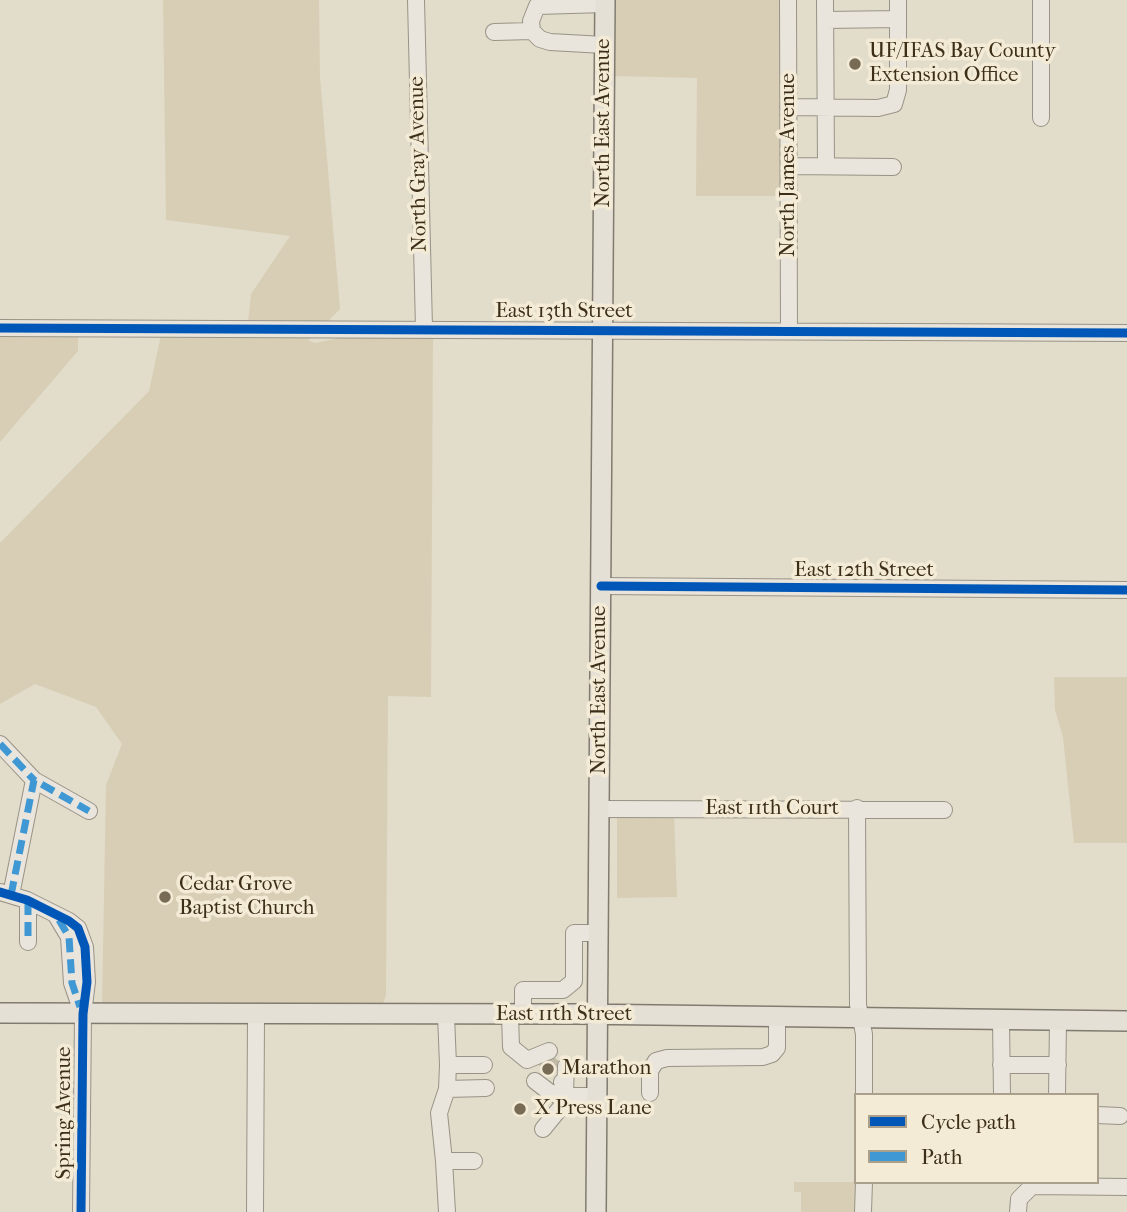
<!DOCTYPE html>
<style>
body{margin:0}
#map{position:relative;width:1127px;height:1212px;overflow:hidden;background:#e2dcca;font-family:"IM FELL French Canon",serif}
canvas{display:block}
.legend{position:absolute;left:854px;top:1093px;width:245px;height:91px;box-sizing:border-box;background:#f3ebd6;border:2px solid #aa9f8a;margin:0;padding:9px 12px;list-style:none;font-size:21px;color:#3d2e18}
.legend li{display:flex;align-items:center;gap:14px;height:35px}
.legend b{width:35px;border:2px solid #aa9f8a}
</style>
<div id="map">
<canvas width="1127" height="1212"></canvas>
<ul class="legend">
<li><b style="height:9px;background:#0057b8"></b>Cycle path</li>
<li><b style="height:9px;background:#3f97d4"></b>Path</li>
</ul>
</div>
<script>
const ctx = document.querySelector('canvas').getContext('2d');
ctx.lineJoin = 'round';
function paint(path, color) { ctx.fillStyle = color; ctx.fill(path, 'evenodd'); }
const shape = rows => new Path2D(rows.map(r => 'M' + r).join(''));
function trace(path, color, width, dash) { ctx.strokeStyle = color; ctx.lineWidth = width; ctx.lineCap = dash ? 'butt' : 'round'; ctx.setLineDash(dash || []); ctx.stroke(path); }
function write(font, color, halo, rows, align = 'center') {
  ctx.font = font + ' "IM FELL French Canon",serif'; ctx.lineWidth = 7; ctx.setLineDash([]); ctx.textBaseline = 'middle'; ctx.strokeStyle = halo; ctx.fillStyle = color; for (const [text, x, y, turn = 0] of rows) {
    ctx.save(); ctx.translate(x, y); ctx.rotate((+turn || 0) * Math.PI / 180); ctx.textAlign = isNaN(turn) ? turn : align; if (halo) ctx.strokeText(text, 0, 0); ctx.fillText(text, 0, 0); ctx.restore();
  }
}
paint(shape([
 [163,0,319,0,320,77,340,309,327,322,248,322,251,294,290,236,166,220],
 [616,0,785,0,783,196,696,196,697,78,613,76],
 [0,335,78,335,78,351,0,442],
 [161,335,313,335,308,340,315,343,353,335,433,336,431,697,388,696,386,995,382,1006,102,1006,106,785,122,744,96,707,35,684,0,704,0,543,149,391],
 [1054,677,1127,677,1127,843,1074,843,1063,737,1055,710],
 [674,813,677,897,617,898,617,814],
 [794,1182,858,1182,858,1212,801,1212,801,1192,794,1192]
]), '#d7ceb5');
trace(shape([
 [543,1058,560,1073]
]), '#c1b9a6', 16, [16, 8]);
const minor = shape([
 [416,0,424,328],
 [788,0,789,331],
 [825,0,826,166],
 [1041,0,1041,118],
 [825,20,898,19],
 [494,32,532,31],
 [604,45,550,42,540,39,532,31,531,21,537,6,605,4],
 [788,107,878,108,894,104,898,90,898,0],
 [789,166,893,167],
 [0,328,1127,333],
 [601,586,1127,590],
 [0,744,34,780],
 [857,808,858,1005,864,1034,864,1095],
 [600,809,944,810],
 [0,892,27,900,69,921,78,928,85,947,87,982,83,1014,81,1212],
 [11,895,34,780,89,811],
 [28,901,28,942],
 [57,917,69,937,72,983,82,1012],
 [446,1015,448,1065,484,1065],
 [510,1015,511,1047,527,1060,549,1051],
 [523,1015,523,990,563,990,574,981,574,933,598,933],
 [1001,1020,1002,1095],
 [448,1065,447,1089,439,1113,444,1161,474,1161],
 [1001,1065,1058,1065],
 [566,1066,565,1092,570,1096,597,1096],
 [535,1081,552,1094,565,1092,562,1082],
 [447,1089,486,1088],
 [650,1093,650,1071,656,1061,667,1058,763,1057,772,1054,777,1048,777,1018],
 [1057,1095,1058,1021],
 [1097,1115,1120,1116],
 [543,1129,570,1096],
 [444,1161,447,1212],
 [255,1212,256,1015],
 [863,1212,864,1182],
 [1018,1212,1019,1199,1032,1186,1127,1187]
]);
const major = shape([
 [0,1013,577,1014,1127,1021],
 [596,1212,605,0]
]);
trace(minor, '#989386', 18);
trace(major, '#817b6f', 22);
trace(minor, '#e9e5dc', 16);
trace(major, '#e5e0d6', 19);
trace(shape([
 [0,744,34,780],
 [11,895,34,780,89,811],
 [28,901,28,942],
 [59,920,69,937,72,983,80,1007]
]), '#3f97d4', 7, [14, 7]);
trace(shape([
 [0,328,1127,333],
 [601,586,1127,590],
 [0,892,27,900,69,921,78,928,85,947,87,982,83,1014,81,1212]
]), '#0057b8', 9);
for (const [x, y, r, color] of [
 [855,64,7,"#776b56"],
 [165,897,7,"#776b56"],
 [548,1069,7,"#776b56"],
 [520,1109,7,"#776b56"]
]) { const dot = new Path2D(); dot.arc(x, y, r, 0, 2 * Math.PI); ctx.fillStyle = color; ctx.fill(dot); trace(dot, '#f3ebd6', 2.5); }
write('21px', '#3d2e18', '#f3ebd6', [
 ["UF/IFAS Bay County",869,52],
 ["Extension Office",869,76],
 ["Cedar Grove",179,885],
 ["Baptist Church",179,909],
 ["Marathon",562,1069],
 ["X Press Lane",534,1109]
], 'left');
write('21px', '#3d2e18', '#f3ebd6', [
 ["North East Avenue",604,123,-90],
 ["North Gray Avenue",419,164,-91],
 ["North James Avenue",789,165,-90],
 ["East 13th Street",564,312],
 ["East 12th Street",864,571],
 ["North East Avenue",600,690,-90],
 ["East 11th Court",772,809],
 ["East 11th Street",564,1015],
 ["Spring Avenue",65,1113,-90]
]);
</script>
